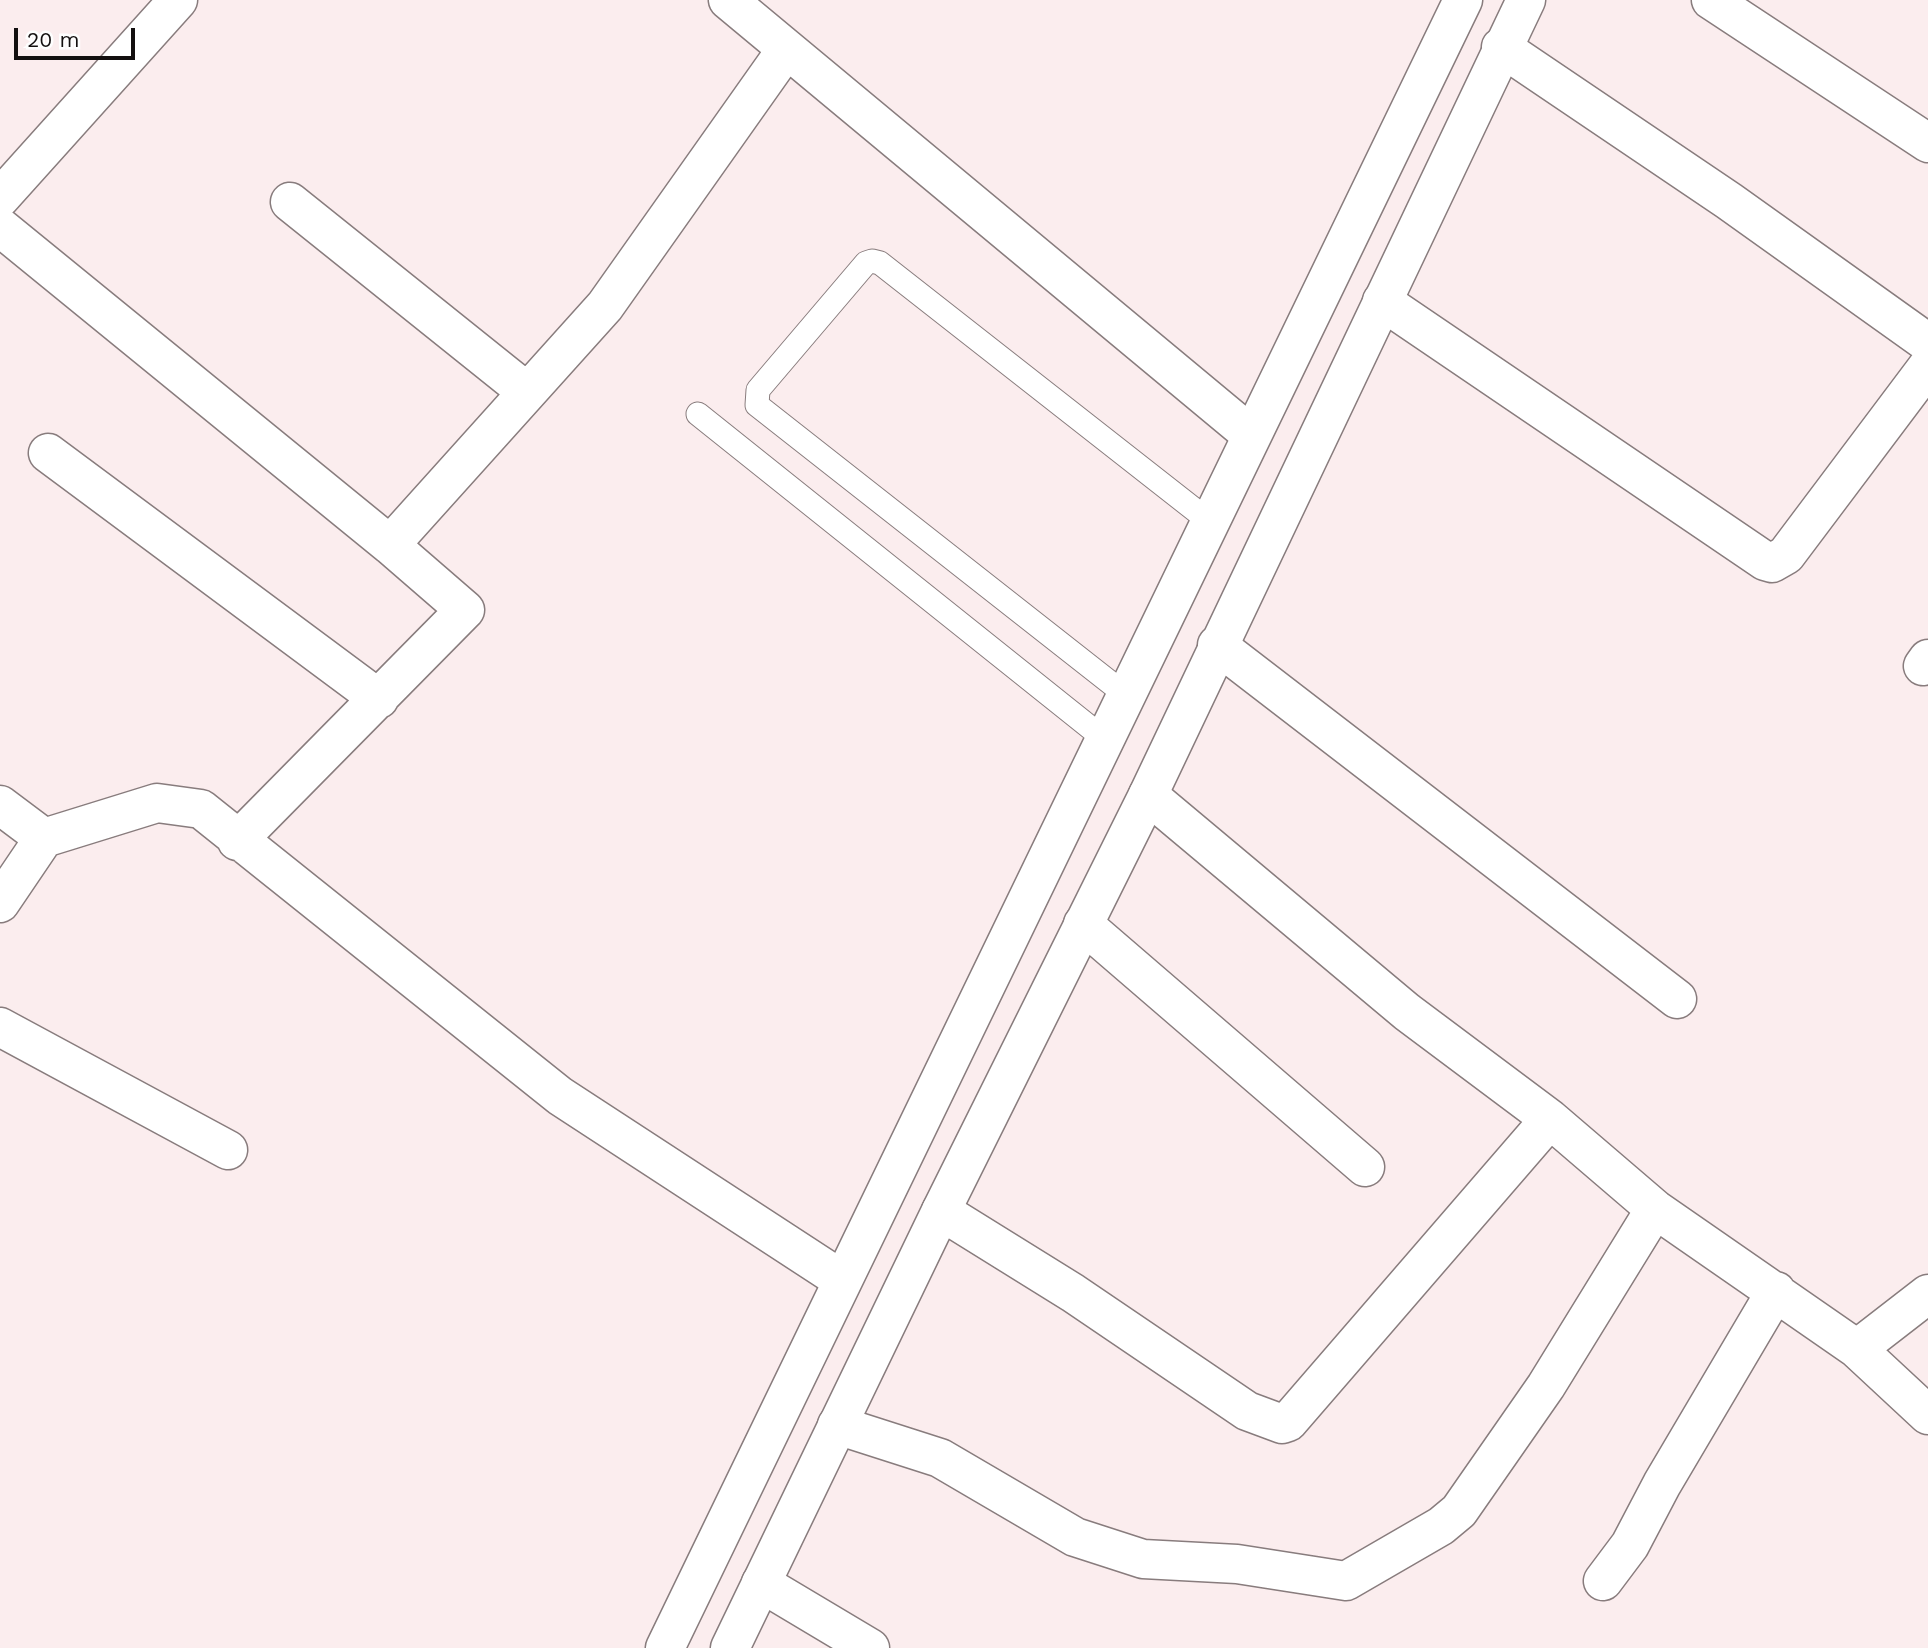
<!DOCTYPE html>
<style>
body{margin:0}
#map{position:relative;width:1928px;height:1648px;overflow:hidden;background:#fbedee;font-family:"Work Sans",sans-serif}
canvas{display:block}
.scale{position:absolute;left:14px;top:28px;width:121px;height:32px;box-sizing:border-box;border:4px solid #130f0f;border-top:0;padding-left:9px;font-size:21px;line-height:24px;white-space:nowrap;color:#130f0f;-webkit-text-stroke:5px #fefefe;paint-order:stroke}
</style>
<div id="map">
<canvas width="1928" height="1648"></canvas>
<div class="scale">20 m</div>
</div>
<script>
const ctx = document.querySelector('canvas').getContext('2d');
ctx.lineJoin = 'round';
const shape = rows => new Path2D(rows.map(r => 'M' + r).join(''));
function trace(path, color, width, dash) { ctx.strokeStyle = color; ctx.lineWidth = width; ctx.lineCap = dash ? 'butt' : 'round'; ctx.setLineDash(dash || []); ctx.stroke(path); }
const service = shape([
 [698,414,1107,741],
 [1126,695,757,405,758,390,866,263,872,261,880,263,1209,521]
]);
const minor = shape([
 [728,0,1250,434],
 [1711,0,1928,143],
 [1501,47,1729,201,1928,343],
 [0,198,178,0],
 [290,202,527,392],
 [0,227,390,545,465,610,237,841],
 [1382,301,1765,561,1772,563,1786,555,1928,366],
 [48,453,379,699],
 [390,545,605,306,786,50],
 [1217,645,1677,999],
 [1923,666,1928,659],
 [1148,795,1407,1012,1550,1119,1655,1209,1857,1349,1928,1415],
 [0,805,44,838],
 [0,903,44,838,157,803,201,809,560,1096,842,1280],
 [1083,924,1365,1167],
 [0,1027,228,1150],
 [941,1211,1073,1293,1247,1411,1282,1424,1288,1422,1550,1119],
 [1857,1349,1928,1294],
 [837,1425,940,1458,1075,1537,1143,1559,1237,1564,1346,1581,1441,1526,1459,1511,1546,1386,1655,1209],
 [1603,1581,1630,1545,1662,1484,1776,1291],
 [761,1583,870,1648]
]);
const trunk = shape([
 [665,1648,1463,0],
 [730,1648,941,1211,1148,795,1526,0]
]);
trace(service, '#887c7d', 25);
trace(minor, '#887c7d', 41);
trace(trunk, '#887c7d', 41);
trace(service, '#fff', 23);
trace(minor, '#fff', 38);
trace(trunk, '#fff', 38);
</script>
